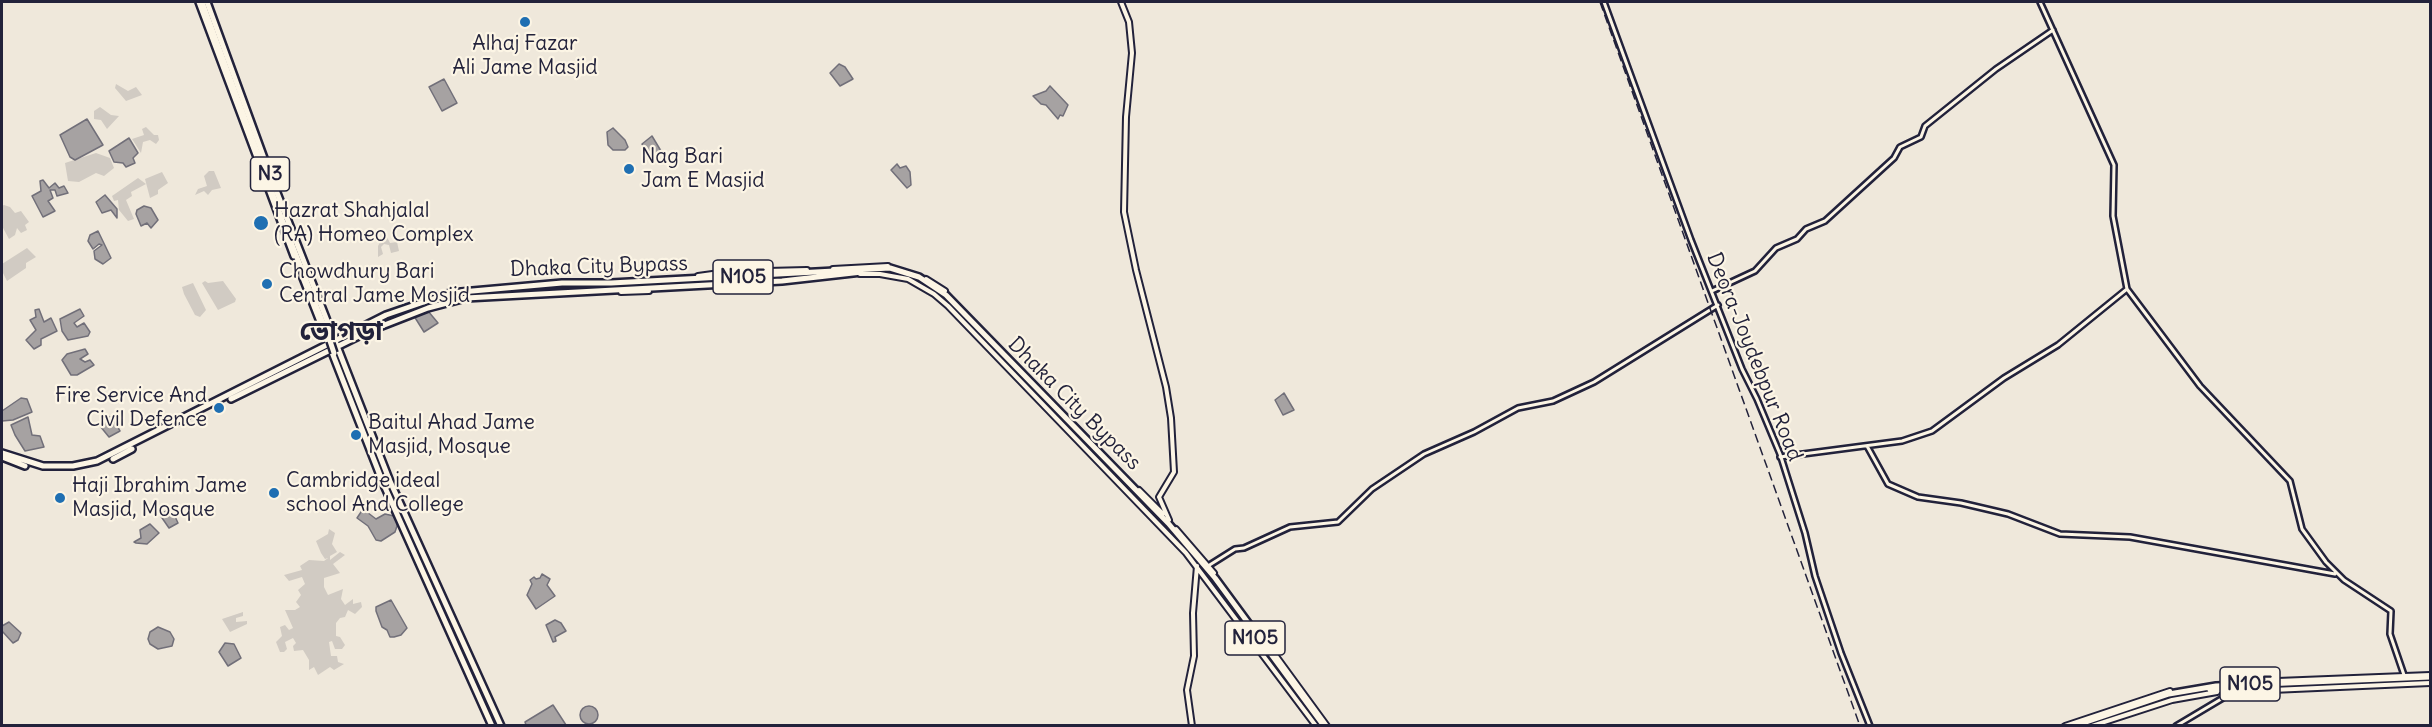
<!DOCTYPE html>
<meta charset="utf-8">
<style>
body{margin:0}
#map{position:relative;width:2432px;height:727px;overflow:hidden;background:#efe8db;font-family:Delius,sans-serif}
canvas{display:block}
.frame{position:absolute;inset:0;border:3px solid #22223b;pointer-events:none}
</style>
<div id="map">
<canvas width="2432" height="727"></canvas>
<div class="frame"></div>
</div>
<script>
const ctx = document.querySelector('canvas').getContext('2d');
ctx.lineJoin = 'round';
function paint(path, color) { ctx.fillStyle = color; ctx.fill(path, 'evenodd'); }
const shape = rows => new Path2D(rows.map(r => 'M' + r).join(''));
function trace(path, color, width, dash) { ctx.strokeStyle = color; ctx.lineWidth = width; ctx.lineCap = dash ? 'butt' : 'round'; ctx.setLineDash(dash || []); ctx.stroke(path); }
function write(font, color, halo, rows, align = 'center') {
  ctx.font = font + ' Delius,"Noto Sans Bengali",sans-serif'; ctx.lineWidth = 4.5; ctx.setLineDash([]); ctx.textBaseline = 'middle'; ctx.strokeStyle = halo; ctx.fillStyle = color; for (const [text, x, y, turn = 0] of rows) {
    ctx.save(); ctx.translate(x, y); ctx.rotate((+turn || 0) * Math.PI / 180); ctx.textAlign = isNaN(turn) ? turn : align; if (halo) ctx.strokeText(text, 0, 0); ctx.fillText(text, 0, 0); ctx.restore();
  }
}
paint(shape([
 [116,84,128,91,136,87,142,95,126,101,115,88],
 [100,107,111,115,119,116,107,129,101,120,94,119,94,111],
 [146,127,154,135,158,135,159,140,156,144,150,140,143,142,141,153,132,139,144,135,142,129],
 [96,153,110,158,114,168,104,176,96,173,79,182,68,181,65,163],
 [209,171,214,171,221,188,212,190,208,195,204,191,195,195,198,189,207,186,204,176],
 [162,172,168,183,158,190,158,194,150,198,145,179],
 [138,178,146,184,131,192,132,196,126,200,134,219,128,221,119,210,118,200,114,201,112,196],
 [4,205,10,207,15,213,21,211,29,222,25,225,27,230,21,233,17,228,15,235,9,239,2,226,2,206],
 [384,231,390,243,397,242,399,251,391,253,389,245,384,244,381,247,383,254,378,257,378,246,383,237,381,232],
 [27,248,36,257,26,263,26,268,7,281,2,271,2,264],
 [205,281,208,283,223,281,236,299,235,302,218,310,202,283],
 [193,283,206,310,200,317,195,315,184,294,182,287],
 [329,529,335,533,332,544,337,552,330,556,330,560,340,552,345,555,333,564,340,573,324,578,324,587,328,595,343,589,341,599,345,605,353,599,353,604,361,602,362,607,355,614,348,610,345,617,340,618,336,623,336,636,340,637,345,645,342,649,335,649,332,641,329,642,331,656,337,656,338,662,344,664,334,670,330,667,318,675,314,667,309,670,309,660,303,650,294,651,293,646,296,643,293,638,285,642,287,649,284,652,280,652,276,642,282,636,280,627,285,625,289,630,293,628,285,610,295,610,300,607,296,602,301,595,298,590,305,584,302,577,289,581,284,575,302,570,300,566,309,560,324,561,328,558,325,559,321,553,316,541,328,534],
 [243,612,243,616,236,618,236,622,247,621,247,624,230,632,222,619]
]), '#d1cbc3');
const water = shape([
 [839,64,845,67,853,79,840,86,830,73,839,64],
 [444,79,457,103,442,111,429,87,444,79],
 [1050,86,1068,105,1063,116,1060,115,1058,119,1046,105,1041,104,1033,96,1046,91,1050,86],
 [87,119,103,145,75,160,70,157,60,135,87,119],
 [613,128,625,140,628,147,625,150,613,150,608,145,607,132,613,128],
 [652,136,661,151,661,154,653,161,642,144,652,136],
 [129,138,138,153,133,158,135,163,126,167,123,163,114,162,109,151,129,138],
 [897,164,900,168,906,166,910,172,911,185,907,188,891,170,897,164],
 [43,180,49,188,55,183,59,188,64,186,68,193,57,196,55,190,50,190,53,198,48,201,55,211,43,217,32,196,41,191,40,181,43,180],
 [105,195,117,209,117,218,111,210,102,213,96,202,105,195],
 [144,206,151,208,158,220,151,228,147,223,141,226,136,214,137,210,144,206],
 [98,231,111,258,103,264,95,259,94,251,102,245,99,244,93,249,88,241,90,235,98,231],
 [39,309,44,322,51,318,57,331,41,339,41,345,34,349,26,340,36,330,30,320,36,317,35,310,39,309],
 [80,309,84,316,74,323,77,327,84,323,90,332,88,336,68,340,62,331,60,319,80,309],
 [428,311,438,323,424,332,414,316,428,311],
 [85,349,88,354,80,359,85,362,90,360,94,365,77,375,71,375,62,360,67,354,85,349],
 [1284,393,1294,410,1283,415,1275,400,1284,393],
 [21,398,27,399,32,412,13,420,2,421,2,411,21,398],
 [108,416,113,419,120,431,109,437,100,426,102,420,108,416],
 [28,417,32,435,40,436,44,447,25,451,15,435,11,425,28,417],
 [171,508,178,523,169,528,160,515,171,508],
 [363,509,376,519,385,514,394,516,398,523,395,532,381,541,376,540,368,526,357,518,363,509],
 [150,524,159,533,147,544,136,543,134,542,141,538,140,530,150,524],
 [542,574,550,579,547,585,555,596,536,609,527,595,532,584,530,580,534,577,536,579,540,578,542,574],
 [391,600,407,628,401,635,394,637,390,637,387,630,382,627,376,611,376,607,391,600],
 [555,620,561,623,566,631,555,637,556,641,553,642,546,625,555,620],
 [9,622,21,633,18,640,13,643,2,631,2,626,9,622],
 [158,627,170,632,174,639,172,646,158,649,150,644,148,639,150,632,158,627],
 [225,643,234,644,241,658,228,666,219,652,225,643],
 [553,705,566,725,526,725,525,722,553,705],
 '580 715a9 9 0 1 1 18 0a9 9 0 1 1-18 0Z'
]);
paint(water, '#a6a2a2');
trace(water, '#716f79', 1.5);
const tertiary = shape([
 [1604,2,1691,240,1742,369,1757,399,1780,454,1805,533,1815,576,1841,653,1870,726],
 [2040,2,2114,165,2113,216,2127,289,2200,386,2290,481,2302,529,2326,562,2344,580,2391,611,2390,634,2404,675],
 [1712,291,1755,271,1776,248,1797,239,1806,229,1825,221,1894,158,1900,147,1921,137,1925,126,1996,69,2053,30],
 [1867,446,1888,484,1918,497,1961,503,2008,514,2060,534,2130,537,2335,574],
 [1780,457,1902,441,1932,431,2004,378,2058,345,2127,289],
 [1208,566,1235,549,1244,548,1290,527,1338,522,1372,489,1424,454,1474,432,1518,408,1553,401,1594,382,1718,305],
 [2176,726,2233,692]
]);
const secondary = shape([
 [1121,2,1129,22,1132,53,1126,117,1124,212,1136,270,1166,387,1171,418,1174,472,1159,497,1169,520],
 [833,269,888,266],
 [860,274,880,274,908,279,934,294,948,306,1186,553,1316,726],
 [698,276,727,272,807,270],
 [926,279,945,291],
 [621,292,649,291],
 [1139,490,1163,514],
 [1176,529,1214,573],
 [1262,637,1327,726],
 [2252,682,2430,675],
 [2272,690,2430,683],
 [1192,726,1187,690,1194,656,1193,613,1197,566],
 [2065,726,2170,691],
 [2092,726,2172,700,2217,692]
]);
const trunk = shape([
 [199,2,294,256],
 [207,2,272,180,389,479,501,726],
 [303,278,383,483,492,726],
 [231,399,369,331,428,308,466,298,782,281,862,272],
 [2,453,43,466,73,466,97,461,386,315,450,293,562,283,611,283,890,268,919,277,946,295,1168,523,1215,578,1324,726],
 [2,457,25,466],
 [113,459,132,449],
 [2210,690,2276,687],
 [2074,726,2169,694,2216,686,2430,677]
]);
const motorway = shape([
 [202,2,283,222,330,341]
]);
trace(tertiary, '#22223b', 8);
trace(secondary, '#22223b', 8);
trace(trunk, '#22223b', 10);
trace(motorway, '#22223b', 10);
trace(tertiary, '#fcf5e5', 3);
trace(secondary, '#fcf5e5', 4);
trace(trunk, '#fcf5e5', 5);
trace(motorway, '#fcf5e5', 5);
trace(shape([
 [1600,2,1860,726]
]), '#22223b', 1.5, [9, 4.5]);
const motorwayBridge = shape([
 [330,341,334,353]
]);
trace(motorwayBridge, '#22223b', 10, []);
trace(motorwayBridge, '#fcf5e5', 5);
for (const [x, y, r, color] of [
 [525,22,6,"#1f6fb2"],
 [629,169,6,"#1f6fb2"],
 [261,223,8,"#1f6fb2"],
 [267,284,6,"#1f6fb2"],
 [219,408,6,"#1f6fb2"],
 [356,435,6,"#1f6fb2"],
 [274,493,6,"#1f6fb2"],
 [60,498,6,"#1f6fb2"]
]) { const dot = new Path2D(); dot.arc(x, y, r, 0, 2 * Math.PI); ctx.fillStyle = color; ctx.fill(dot); trace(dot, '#fcf5e5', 2); }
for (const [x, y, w] of [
 [270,174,39],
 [743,277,60],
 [1255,638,60],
 [2250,684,60]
]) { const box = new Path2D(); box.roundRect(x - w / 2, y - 17, w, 34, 4.5); ctx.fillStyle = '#fcf5e5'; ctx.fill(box); trace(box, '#22223b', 1.5); }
write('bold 20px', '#22223b', null, [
 ["N3",270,174],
 ["N105",743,277],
 ["N105",1255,638],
 ["N105",2250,684]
]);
write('21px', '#22223b', '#fcf5e5', [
 ["Alhaj Fazar",525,44,"center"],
 ["Ali Jame Masjid",525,68,"center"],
 ["Nag Bari",641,157],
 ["Jam E Masjid",641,181],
 ["Hazrat Shahjalal",274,211],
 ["(RA) Homeo Complex",274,235],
 ["Chowdhury Bari",279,272],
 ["Central Jame Mosjid",279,296],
 ["Fire Service And",207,396,"right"],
 ["Civil Defence",207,420,"right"],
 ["Baitul Ahad Jame",368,423],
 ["Masjid, Mosque",368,447],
 ["Cambridge ideal",286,481],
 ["school And College",286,505],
 ["Haji Ibrahim Jame",72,486],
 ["Masjid, Mosque",72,510]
], 'left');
write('21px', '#22223b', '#fcf5e5', [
 ["Dhaka City Bypass",599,267,-2],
 ["Deora-Joydebpur Road",1754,357,68],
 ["Dhaka City Bypass",1074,404,45]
]);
write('bold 27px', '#22223b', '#fcf5e5', [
 ["ভোগড়া",341,332]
]);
</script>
